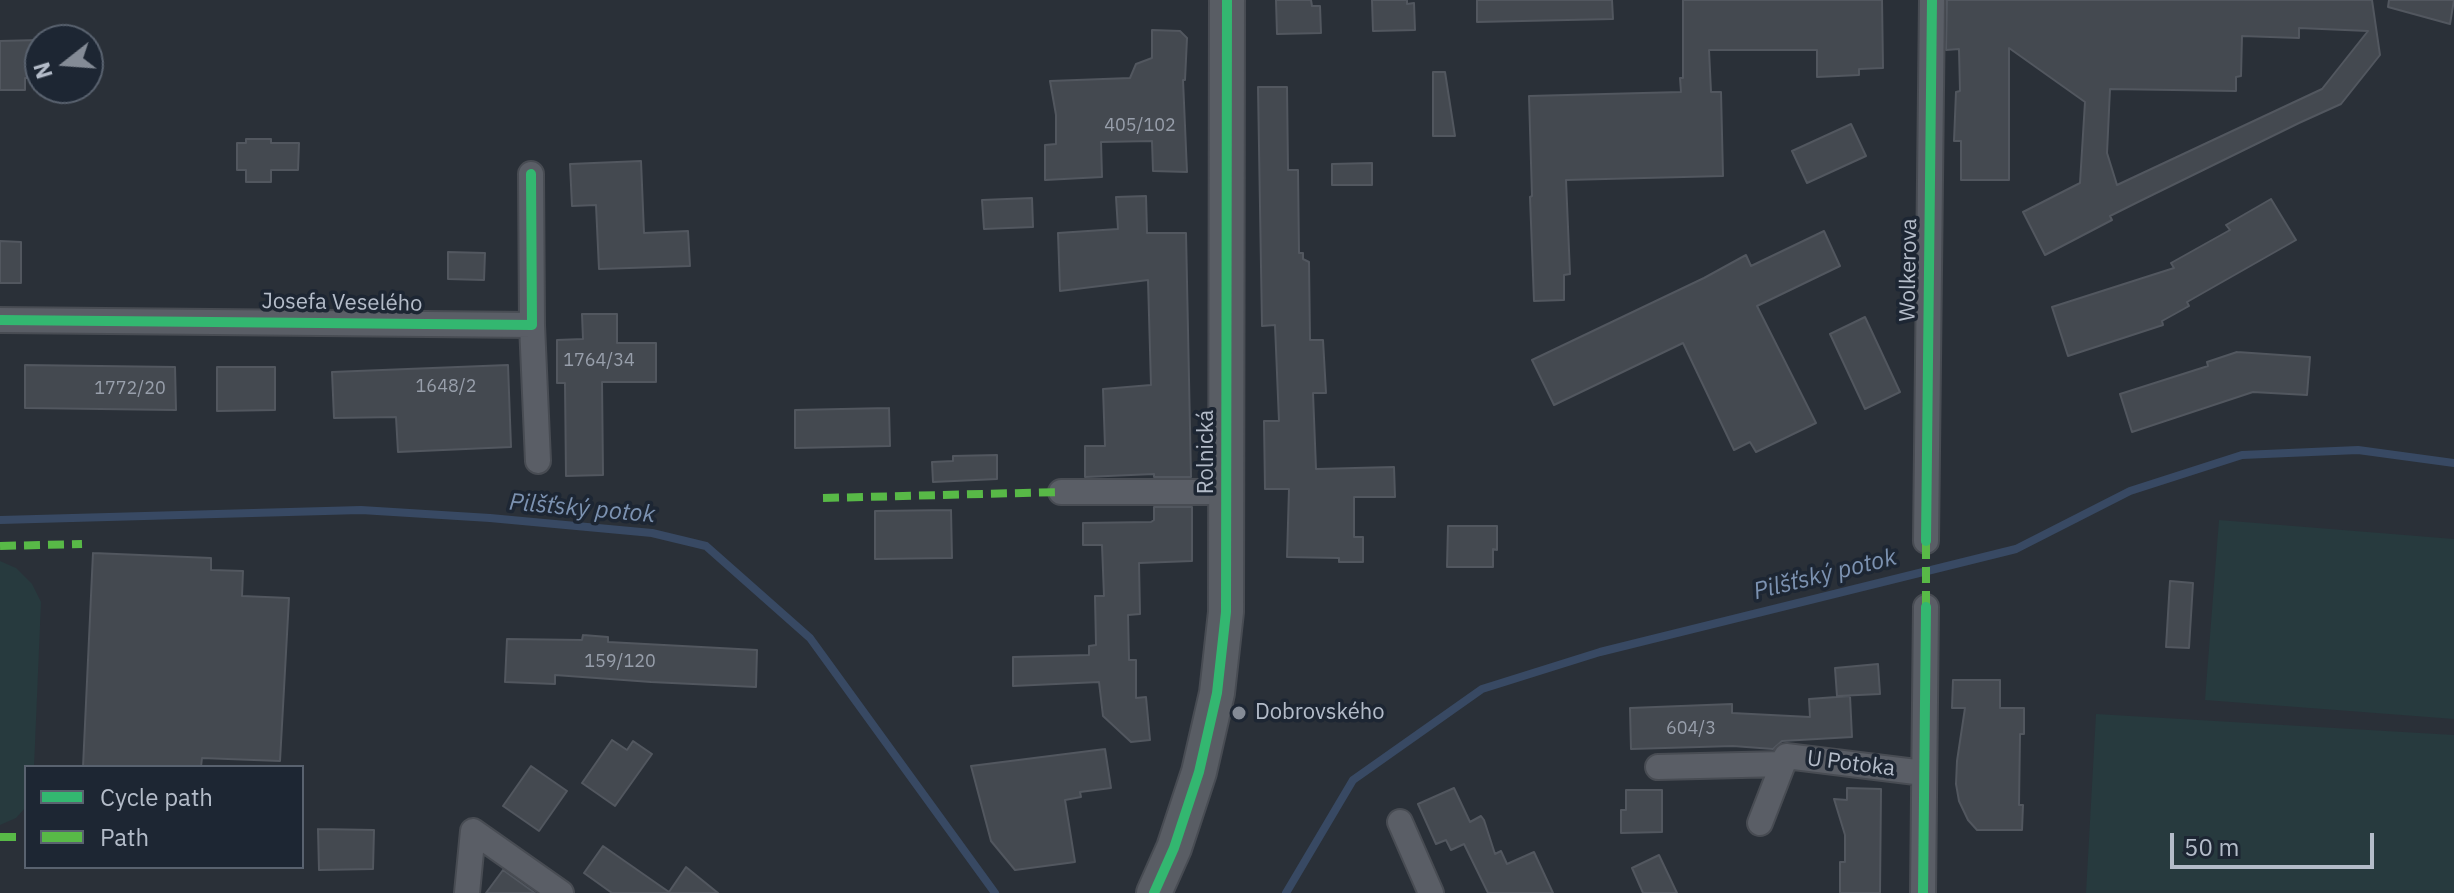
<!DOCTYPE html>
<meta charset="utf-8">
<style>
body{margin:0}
#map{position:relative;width:2454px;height:893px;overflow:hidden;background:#2a3038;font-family:"IBM Plex Sans",sans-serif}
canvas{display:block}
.legend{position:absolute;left:24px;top:765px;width:280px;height:104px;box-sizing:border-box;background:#1d2633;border:2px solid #59626f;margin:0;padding:10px 14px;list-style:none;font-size:24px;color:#b4bcc9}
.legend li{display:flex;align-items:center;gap:16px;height:40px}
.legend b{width:40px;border:2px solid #59626f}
.north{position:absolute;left:24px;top:24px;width:80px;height:80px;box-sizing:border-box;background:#1d2633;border:2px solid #59626f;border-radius:50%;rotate:253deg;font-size:22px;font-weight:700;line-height:32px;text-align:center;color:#b4bcc9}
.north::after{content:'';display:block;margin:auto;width:28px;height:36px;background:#848b96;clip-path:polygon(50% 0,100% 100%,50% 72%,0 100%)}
.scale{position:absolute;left:2170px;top:833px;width:204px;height:36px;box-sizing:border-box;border:4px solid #b4bcc9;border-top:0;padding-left:10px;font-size:24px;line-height:28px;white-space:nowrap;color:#b4bcc9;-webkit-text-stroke:6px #1d2633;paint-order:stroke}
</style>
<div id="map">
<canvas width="2454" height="893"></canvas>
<ul class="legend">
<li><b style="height:10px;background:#33b770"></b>Cycle path</li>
<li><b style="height:10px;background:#58b947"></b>Path</li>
</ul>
<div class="north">N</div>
<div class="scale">50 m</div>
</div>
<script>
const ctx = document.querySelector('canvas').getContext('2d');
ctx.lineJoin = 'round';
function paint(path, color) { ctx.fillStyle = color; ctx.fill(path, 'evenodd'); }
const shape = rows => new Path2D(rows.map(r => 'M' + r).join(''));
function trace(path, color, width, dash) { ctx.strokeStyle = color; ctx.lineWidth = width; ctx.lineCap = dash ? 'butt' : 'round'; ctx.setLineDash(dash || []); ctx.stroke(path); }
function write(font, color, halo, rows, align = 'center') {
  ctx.font = font + ' "IBM Plex Sans",sans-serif'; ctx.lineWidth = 7; ctx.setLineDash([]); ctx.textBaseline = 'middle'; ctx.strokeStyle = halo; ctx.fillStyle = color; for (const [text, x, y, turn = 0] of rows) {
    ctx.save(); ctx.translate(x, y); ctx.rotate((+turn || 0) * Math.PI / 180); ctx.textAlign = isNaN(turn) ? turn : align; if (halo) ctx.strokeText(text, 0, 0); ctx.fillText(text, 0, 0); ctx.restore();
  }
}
paint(shape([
 [2219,520,2454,539,2454,719,2205,700],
 [0,561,16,568,32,584,41,602,34,767,26,767,26,807,16,818,0,825],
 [2096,714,2454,735,2454,893,2086,893]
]), '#273a3e');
trace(shape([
 [0,520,361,510,490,518,652,533,706,546,810,638,995,893],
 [1286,893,1353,780,1482,689,1600,652,2016,549,2130,491,2242,455,2358,450,2454,463]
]), '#384963', 8);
const building = shape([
 [1276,0,1311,0,1312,6,1320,6,1321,33,1277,34,1276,0],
 [1372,0,1407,0,1407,4,1414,3,1415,30,1373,31,1372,0],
 [1477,0,1612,0,1613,19,1477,22,1477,0],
 [1683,0,1882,0,1883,68,1859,69,1859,75,1817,77,1817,50,1709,50,1711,92,1721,92,1723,176,1566,180,1570,274,1564,275,1564,300,1534,301,1530,197,1532,196,1529,96,1681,92,1680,78,1683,78,1683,0],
 [1947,0,2372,0,2380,55,2341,104,2299,123,2138,202,2110,216,2112,220,2045,255,2023,212,2080,183,2085,102,2009,48,2009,180,1961,180,1961,141,1954,141,1956,92,1960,91,1959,49,1946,50,1947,0],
 [2299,28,2368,31,2322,89,2117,185,2107,153,2110,89,2236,91,2236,77,2241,76,2242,36,2299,38,2299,28],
 [2389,0,2454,0,2450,24,2388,7,2389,0],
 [1152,30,1180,31,1187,38,1185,80,1183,80,1187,172,1153,171,1152,141,1101,142,1102,177,1045,180,1045,145,1056,144,1056,115,1050,81,1130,78,1136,64,1152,58,1152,30],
 [40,40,40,78,25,78,25,90,0,90,0,41,40,40],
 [1433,72,1445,72,1455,136,1433,136,1433,72],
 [1258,87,1287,87,1288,170,1298,170,1299,253,1303,253,1303,259,1309,262,1310,340,1323,340,1326,393,1313,393,1316,469,1394,467,1395,497,1354,497,1354,537,1363,537,1363,562,1339,562,1339,558,1287,557,1289,489,1265,489,1264,421,1279,421,1275,325,1262,326,1258,87],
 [1851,124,1866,156,1807,183,1792,151,1851,124],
 [246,139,271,139,271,143,299,143,298,170,271,170,271,182,246,182,246,170,237,170,237,143,246,143,246,139],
 [641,161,644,233,688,231,690,266,599,269,596,205,572,206,570,164,641,161],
 [1372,163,1372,185,1332,185,1332,164,1372,163],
 [1146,196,1147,233,1186,233,1191,477,1154,477,1154,474,1085,477,1085,446,1105,446,1103,389,1151,385,1148,280,1060,291,1058,233,1118,229,1116,197,1146,196],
 [1032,198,1033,227,984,229,982,200,1032,198],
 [2271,199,2296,240,2187,302,2189,306,2162,321,2163,325,2068,356,2052,307,2174,268,2171,263,2230,230,2226,225,2271,199],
 [1824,231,1840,266,1757,306,1816,423,1756,452,1750,442,1734,450,1683,343,1554,405,1532,360,1704,278,1746,255,1751,266,1824,231],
 [0,241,21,242,21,283,0,283,0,241],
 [448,252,485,253,484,280,448,279,448,252],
 [582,314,617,314,617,343,656,343,656,382,602,382,603,475,566,476,565,383,557,383,557,340,583,339,582,314],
 [1865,317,1900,392,1865,409,1830,334,1865,317],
 [2237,352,2310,357,2307,395,2253,392,2132,432,2120,394,2208,366,2207,362,2237,352],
 [25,365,175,367,176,410,25,408,25,365],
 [508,365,511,447,398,452,396,417,334,418,332,372,508,365],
 [217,367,275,367,275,410,217,411,217,367],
 [889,408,890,446,795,448,795,410,889,408],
 [997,455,997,479,933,482,932,462,953,461,953,456,997,455],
 [1154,507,1192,507,1192,561,1139,563,1140,614,1128,615,1129,660,1136,660,1136,698,1146,697,1150,740,1131,742,1103,716,1099,682,1013,686,1013,657,1089,655,1089,646,1096,645,1095,596,1104,596,1102,545,1083,545,1083,523,1151,522,1154,520,1154,507],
 [951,510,952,558,875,559,875,511,951,510],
 [1448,526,1497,526,1497,550,1493,549,1493,567,1447,567,1448,526],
 [93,553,211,558,211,570,243,571,242,596,289,598,280,761,202,758,201,767,83,767,93,553],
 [2170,581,2193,583,2189,648,2166,647,2170,581],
 [583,635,608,637,608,642,757,650,756,687,651,682,555,675,555,684,505,682,507,639,582,640,583,635],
 [1878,664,1880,694,1837,696,1835,668,1878,664],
 [1953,680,2000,680,2000,708,2024,708,2024,734,2020,734,2019,805,2023,805,2022,830,1977,830,1968,820,1959,801,1956,784,1957,761,1965,708,1952,708,1953,680],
 [1850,696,1852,737,1782,741,1773,749,1733,746,1631,749,1630,708,1732,704,1732,713,1810,717,1809,699,1850,696],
 [612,740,627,750,633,741,652,754,615,806,582,783,612,740],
 [1105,749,1111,788,1080,792,1081,797,1065,800,1075,862,1015,870,991,841,971,766,1105,749],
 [531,766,567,791,539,831,503,806,531,766],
 [1454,788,1470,822,1481,816,1484,820,1495,854,1501,851,1507,864,1534,852,1553,893,1488,893,1464,844,1451,850,1446,840,1436,844,1418,804,1454,788],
 [1847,788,1881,789,1880,893,1840,893,1840,862,1845,862,1845,835,1834,799,1847,800,1847,788],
 [1626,790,1662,790,1662,832,1621,833,1621,810,1626,810,1626,790],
 [318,829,374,830,373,869,319,870,318,829],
 [603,846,669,892,686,867,718,893,612,893,584,873,603,846],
 [1659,855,1677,893,1643,893,1632,868,1659,855],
 [503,870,535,893,486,893,503,870]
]);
paint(building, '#444950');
trace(building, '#52575f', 2);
const street = shape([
 [0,320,532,325,531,174],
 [532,325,538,461],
 [1061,492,1227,492],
 [1926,541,1932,0],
 [1658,767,1783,764],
 [1400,822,1431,893],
 [1760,823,1786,756,1924,773],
 [467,893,473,831,561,893],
 [1923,893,1926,607]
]);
const secondary = shape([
 [1154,893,1174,848,1199,772,1217,693,1226,612,1227,0]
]);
trace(street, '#484c53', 28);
trace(secondary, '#484c53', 38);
trace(street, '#5a5e66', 24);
trace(secondary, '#595d64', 34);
trace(shape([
 [823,498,1061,492],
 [0,546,82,544],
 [1926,607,1926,541],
 [0,837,26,837]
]), '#58b947', 8, [16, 8]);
trace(shape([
 [0,320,532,325,531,174],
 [1926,541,1932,0],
 [1154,893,1174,848,1199,772,1217,693,1226,612,1227,0],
 [1923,893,1926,607]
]), '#33b770', 10);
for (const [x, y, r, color] of [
 [1239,713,8,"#848b96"]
]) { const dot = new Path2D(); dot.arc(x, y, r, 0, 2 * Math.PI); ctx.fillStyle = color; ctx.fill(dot); trace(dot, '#1d2633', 3); }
write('18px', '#989fab', null, [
 ["405/102",1140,126],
 ["1764/34",599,361],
 ["1648/2",446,387],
 ["1772/20",130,389],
 ["159/120",620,662],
 ["604/3",1691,729]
]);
write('22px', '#b4bcc9', '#1d2633', [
 ["Wolkerova",1909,270,-89],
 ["Josefa Veselého",342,303,1],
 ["Rolnická",1207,452,-90],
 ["U Potoka",1851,764,7]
]);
write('22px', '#b4bcc9', '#1d2633', [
 ["Dobrovského",1255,713]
], 'left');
write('italic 24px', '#7c92b1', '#1d2633', [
 ["Pilšťský potok",582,509,5],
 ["Pilšťský potok",1825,575,-14]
]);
</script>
